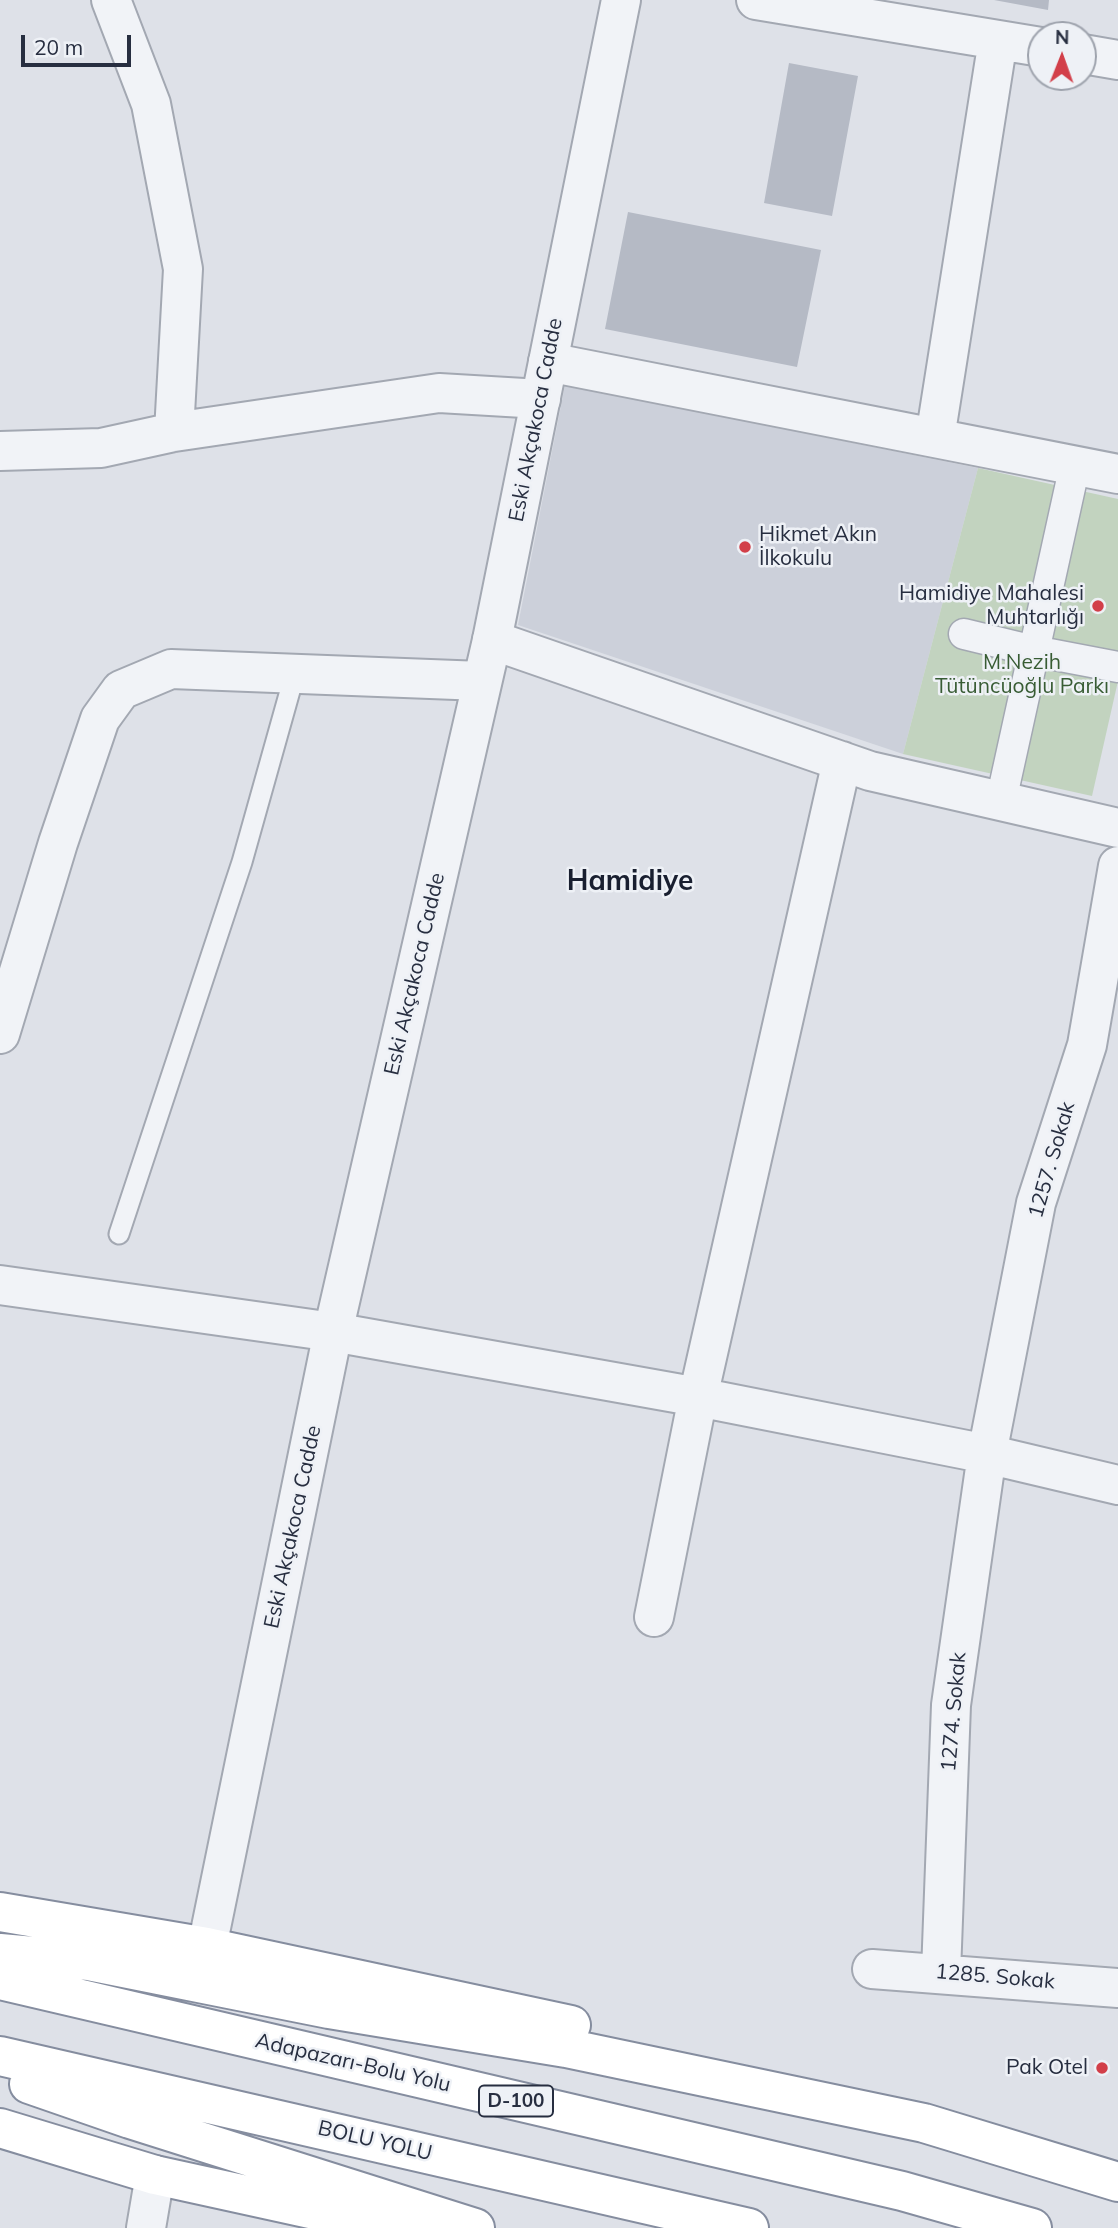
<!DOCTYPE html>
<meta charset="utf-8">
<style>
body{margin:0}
#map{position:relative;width:1118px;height:2228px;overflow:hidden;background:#dee1e8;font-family:Mulish,sans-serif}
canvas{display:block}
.north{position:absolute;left:1027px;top:21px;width:70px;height:70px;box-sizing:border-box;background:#eef1f6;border:2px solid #9ea3ad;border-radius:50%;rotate:1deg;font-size:19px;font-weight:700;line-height:28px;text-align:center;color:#272e40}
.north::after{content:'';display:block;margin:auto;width:24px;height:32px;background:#d23f49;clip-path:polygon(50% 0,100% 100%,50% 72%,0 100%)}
.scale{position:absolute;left:21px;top:35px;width:110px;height:32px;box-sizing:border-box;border:4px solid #272e40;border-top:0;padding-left:9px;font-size:21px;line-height:24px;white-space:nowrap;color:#272e40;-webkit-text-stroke:5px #eef1f6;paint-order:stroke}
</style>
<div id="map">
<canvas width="1118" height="2228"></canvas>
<div class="north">N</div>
<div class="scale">20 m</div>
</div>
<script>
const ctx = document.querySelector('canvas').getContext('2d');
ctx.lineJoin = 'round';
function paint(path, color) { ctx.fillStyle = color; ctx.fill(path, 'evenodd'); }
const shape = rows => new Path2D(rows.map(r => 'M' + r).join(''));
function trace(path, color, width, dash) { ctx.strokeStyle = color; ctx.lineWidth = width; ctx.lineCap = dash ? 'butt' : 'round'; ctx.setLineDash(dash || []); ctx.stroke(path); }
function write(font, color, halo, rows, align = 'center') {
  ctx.font = font + ' Mulish,sans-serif'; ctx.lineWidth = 5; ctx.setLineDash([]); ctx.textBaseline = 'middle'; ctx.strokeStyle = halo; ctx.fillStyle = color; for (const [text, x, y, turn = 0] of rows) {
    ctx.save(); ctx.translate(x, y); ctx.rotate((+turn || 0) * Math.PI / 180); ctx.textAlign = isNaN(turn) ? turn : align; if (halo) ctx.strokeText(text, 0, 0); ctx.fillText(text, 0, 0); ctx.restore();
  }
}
paint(shape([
 [565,385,978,468,903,754,518,625]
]), '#ccd0da');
paint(shape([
 [978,468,1118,499,1118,681,1092,796,903,754]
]), '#c2d3bf');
paint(shape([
 [994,0,1049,0,1048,10],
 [789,63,858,76,832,216,764,203],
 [628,212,821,250,797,367,605,329]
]), '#b5bac5');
const service = shape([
 [119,1234,242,862,295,673]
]);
const pedestrian = shape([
 [964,634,1034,651,1118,667],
 [1001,801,1075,465]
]);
const minor = shape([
 [111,0,151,104,183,269,174,432],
 [756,0,1041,47],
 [1083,54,1118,60],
 [548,362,1118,474],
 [935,438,998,40],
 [0,451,101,448,174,432,439,393,541,399],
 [492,640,870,771,1118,828],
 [0,1034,58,843,100,719,121,690,171,669,482,681],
 [0,1285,333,1332,698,1397,987,1454,1118,1485],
 [654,1617,698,1397,842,761],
 [872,1969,1118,1988],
 [941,1973,951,1705,987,1454,1036,1203,1087,1045,1118,866]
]);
const tertiary = shape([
 [207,1947,333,1332,492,640,621,0],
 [146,2228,155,2175]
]);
const trunk = shape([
 [0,1912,207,1947,571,2025],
 [0,1953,89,1961,329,2009,566,2048,924,2123,1118,2182],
 [0,1980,902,2191,1032,2228],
 [0,2056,749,2228],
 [29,2084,130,2119,475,2228],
 [0,2128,155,2175,397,2228]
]);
trace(service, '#a3a8b2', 23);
trace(pedestrian, '#a3a8b2', 33);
trace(minor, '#a3a8b2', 42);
trace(tertiary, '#a3a8b2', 42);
trace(trunk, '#858d9f', 42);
trace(service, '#f1f3f7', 19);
trace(pedestrian, '#f1f3f7', 30);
trace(minor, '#f1f3f7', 38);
trace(tertiary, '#f1f3f7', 38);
trace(trunk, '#fff', 38);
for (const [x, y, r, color] of [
 [745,547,7,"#d23f49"],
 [1098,606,7,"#d23f49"],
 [1102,2068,7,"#d23f49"]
]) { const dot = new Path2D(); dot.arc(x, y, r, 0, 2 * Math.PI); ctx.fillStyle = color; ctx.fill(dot); trace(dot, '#eef1f6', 2.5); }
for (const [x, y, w] of [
 [516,2101,74]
]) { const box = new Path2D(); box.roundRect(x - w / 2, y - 15.5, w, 31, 5); ctx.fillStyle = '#eef1f6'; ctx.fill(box); trace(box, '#272e40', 2); }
write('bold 19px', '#272e40', null, [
 ["D-100",516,2101]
]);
write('21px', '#272e40', '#eef1f6', [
 ["Eski Akçakoca Cadde",536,420,-79],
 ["Eski Akçakoca Cadde",415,974,-77],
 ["1257. Sokak",1052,1160,-74],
 ["Eski Akçakoca Cadde",293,1527,-78],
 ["1274. Sokak",954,1712,-85],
 ["1285. Sokak",995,1977,5],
 ["Adapazarı-Bolu Yolu",353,2063,13],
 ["BOLU YOLU",375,2141,13]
]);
write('21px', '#272e40', '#eef1f6', [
 ["Hikmet Akın",759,535,"left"],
 ["İlkokulu",759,559,"left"],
 ["Hamidiye Mahalesi",1084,594],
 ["Muhtarlığı",1084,618],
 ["Pak Otel",1088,2068]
], 'right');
write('21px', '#385c34', '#eef1f6', [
 ["M.Nezih",1022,663],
 ["Tütüncüoğlu Parkı",1022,687]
]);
write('bold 28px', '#191f30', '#eef1f6', [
 ["Hamidiye",630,882]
]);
</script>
